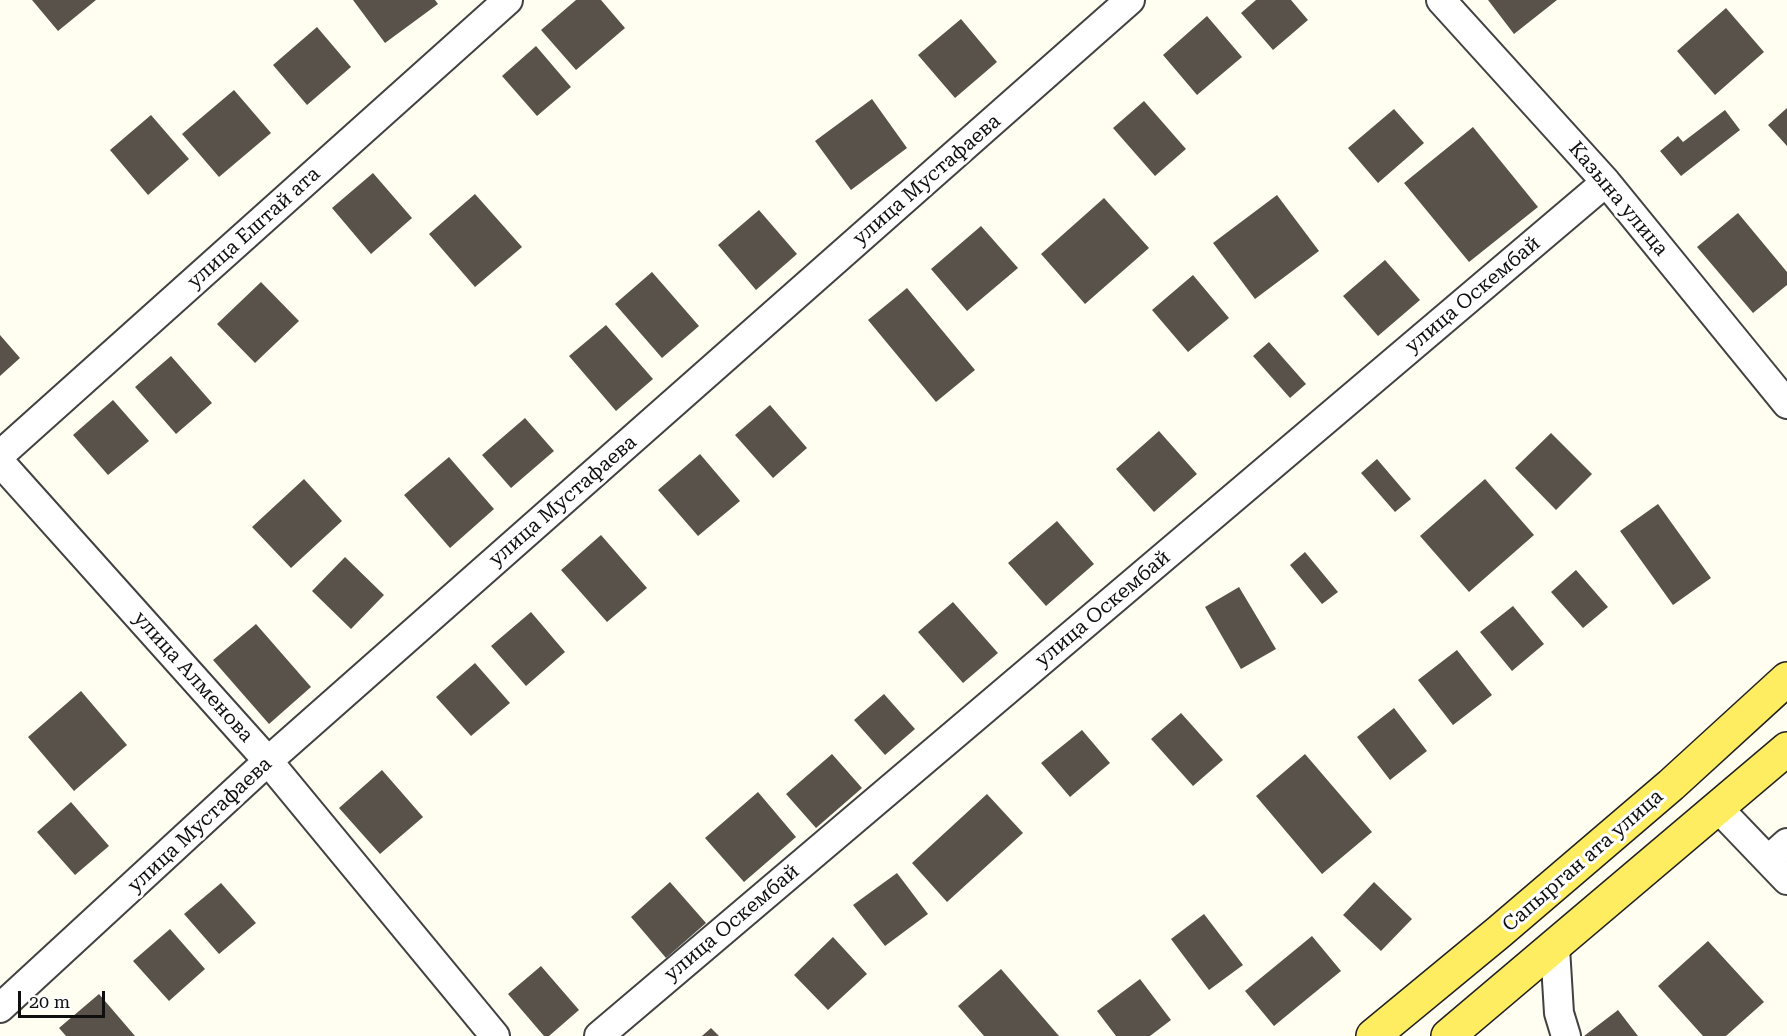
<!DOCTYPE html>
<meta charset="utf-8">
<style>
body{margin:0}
#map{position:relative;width:1787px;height:1036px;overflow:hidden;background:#fffef1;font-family:"Roboto Serif",serif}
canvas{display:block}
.scale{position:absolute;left:18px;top:991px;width:87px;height:27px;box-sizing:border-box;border:3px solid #0f0f0f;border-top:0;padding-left:8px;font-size:18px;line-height:21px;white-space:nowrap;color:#0f0f0f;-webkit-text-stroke:4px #fff;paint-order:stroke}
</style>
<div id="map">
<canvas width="1787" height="1036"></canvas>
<div class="scale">20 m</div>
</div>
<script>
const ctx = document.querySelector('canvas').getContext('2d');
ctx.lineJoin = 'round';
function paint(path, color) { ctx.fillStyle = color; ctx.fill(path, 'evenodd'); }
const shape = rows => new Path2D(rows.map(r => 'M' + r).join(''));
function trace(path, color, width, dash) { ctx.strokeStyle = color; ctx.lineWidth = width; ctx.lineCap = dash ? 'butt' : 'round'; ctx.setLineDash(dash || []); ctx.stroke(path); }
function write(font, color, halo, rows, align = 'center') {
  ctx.font = font + ' "Roboto Serif",serif'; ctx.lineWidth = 6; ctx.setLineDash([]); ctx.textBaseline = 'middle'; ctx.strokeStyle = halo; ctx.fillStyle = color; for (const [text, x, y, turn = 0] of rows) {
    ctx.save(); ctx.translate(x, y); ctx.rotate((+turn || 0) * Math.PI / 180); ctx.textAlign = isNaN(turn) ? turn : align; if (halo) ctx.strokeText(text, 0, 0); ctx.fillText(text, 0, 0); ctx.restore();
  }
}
paint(shape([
 [32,0,96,0,58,31],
 [353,0,435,0,438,4,385,43],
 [576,0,601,0,625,28,576,70,541,30],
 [1256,0,1291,0,1308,20,1273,50,1241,13],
 [1488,0,1557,0,1514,34],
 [1726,8,1764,52,1715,95,1677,51],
 [1207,16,1242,57,1197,95,1163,55],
 [961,19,997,62,955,98,918,55],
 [317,27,351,67,307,105,273,65],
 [536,46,571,87,537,116,502,76],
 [234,90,271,133,219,177,182,134],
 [872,99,907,148,851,190,815,141],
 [1144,101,1186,149,1155,176,1113,128],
 [1787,108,1787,146,1768,125],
 [1394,109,1424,143,1378,183,1348,148],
 [1725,110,1740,130,1681,176,1660,151,1678,136,1683,142],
 [151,115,189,159,148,195,110,150],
 [1473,127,1538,207,1469,262,1404,183],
 [373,173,412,218,371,254,332,208],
 [475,194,522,247,475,287,429,234],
 [1277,195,1319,251,1255,299,1213,243],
 [1104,198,1149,248,1085,304,1041,254],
 [759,210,797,254,756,290,718,245],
 [1738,213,1787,272,1787,285,1753,313,1697,247],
 [981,226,1018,268,967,311,931,269],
 [1385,260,1420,300,1378,336,1343,296],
 [652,272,699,326,662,358,615,304],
 [1193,275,1229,318,1188,352,1152,310],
 [261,282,299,321,255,363,217,324],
 [907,288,975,370,936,402,868,320],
 [606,325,653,379,616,411,569,356],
 [0,335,20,358,0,376],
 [1269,342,1306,384,1290,398,1253,356],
 [171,356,212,403,176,434,135,387],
 [113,400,149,441,108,475,73,435],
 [770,405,807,448,773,478,735,435],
 [525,418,554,451,511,488,482,455],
 [1159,431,1197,474,1154,512,1116,469],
 [1551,433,1592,474,1556,510,1515,468],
 [700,454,740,501,698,536,658,490],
 [449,457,494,509,450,548,404,495],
 [1377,459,1411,499,1395,512,1361,473],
 [304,479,342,521,291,568,252,527],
 [1485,479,1534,535,1469,592,1420,536],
 [1658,504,1711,578,1673,605,1620,531],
 [1057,521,1094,564,1046,606,1008,563],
 [601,535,647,588,607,622,561,570],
 [1305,552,1338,592,1322,604,1290,565],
 [345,557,384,595,351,629,312,591],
 [1576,570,1608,607,1583,628,1551,592],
 [1239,587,1276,649,1241,669,1205,607],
 [953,602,998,653,963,683,918,632],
 [1513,606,1544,644,1512,671,1480,632],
 [531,612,565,652,526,686,491,646],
 [256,624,311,687,269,724,213,660],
 [1457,650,1492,695,1453,725,1418,680],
 [475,663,510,703,471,736,436,697],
 [81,691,127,745,74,791,28,737],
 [884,694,915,729,885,755,854,720],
 [1394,708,1427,751,1390,780,1357,737],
 [1181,713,1223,760,1193,786,1151,739],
 [1082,730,1110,763,1070,797,1041,763],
 [832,754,862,788,816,828,786,794],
 [1305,754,1372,832,1322,874,1256,796],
 [382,770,423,817,380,854,339,808],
 [758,792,796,837,744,882,705,838],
 [987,794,1023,833,947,902,912,863],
 [71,802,109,846,75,875,37,832],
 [897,873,928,914,885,946,853,905],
 [670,882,706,923,666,958,631,917],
 [1374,882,1412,919,1381,951,1343,915],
 [221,883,256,923,219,954,184,914],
 [1204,914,1243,965,1209,990,1171,939],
 [170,929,205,969,169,1001,133,961],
 [1312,936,1341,971,1274,1026,1245,991],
 [833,937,867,974,828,1010,794,975],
 [1708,941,1764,1002,1726,1036,1703,1036,1658,986],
 [541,966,579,1010,549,1036,544,1036,508,994],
 [1001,969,1059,1036,984,1036,958,1006],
 [1140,979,1171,1020,1150,1036,1116,1036,1097,1011],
 [99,994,135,1036,66,1036,59,1028],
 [1618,1010,1638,1036,1584,1036],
 [711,1028,719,1036,702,1036]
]), '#59524a');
const minor = shape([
 [1441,0,1606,182,1787,404],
 [0,455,508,0],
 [0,462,268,761,495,1036],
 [1719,809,1787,880],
 [1768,860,1787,843],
 [1555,948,1559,1013,1566,1036],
 [0,1008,268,761,1130,0],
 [599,1036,1606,182]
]);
const major = shape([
 [1373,1036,1499,932,1671,785,1787,679],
 [1448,1036,1787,749]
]);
trace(minor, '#424242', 32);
trace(major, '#202020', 36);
trace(minor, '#fff', 28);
trace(major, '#ffed61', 33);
write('20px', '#0f0f0f', '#fff', [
 ["улица Мустафаева",927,180,-41],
 ["Казына улица",1618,199,50],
 ["улица Ештай ата",254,228,-42],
 ["улица Оскембай",1473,295,-40],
 ["улица Мустафаева",563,501,-41],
 ["улица Оскембай",1103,609,-40],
 ["улица Алменова",193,677,48],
 ["улица Мустафаева",200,825,-43],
 ["Сапырган ата улица",1583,861,-41],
 ["улица Оскембай",732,923,-40]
]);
</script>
